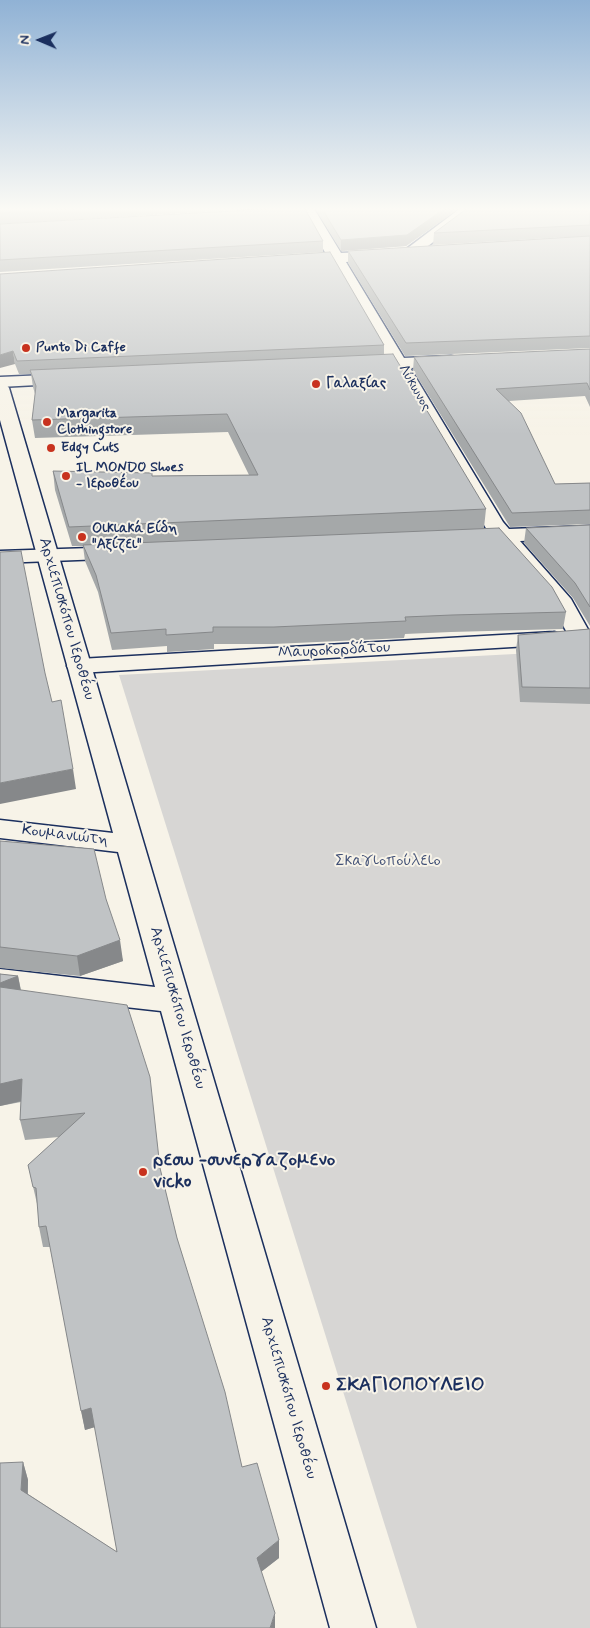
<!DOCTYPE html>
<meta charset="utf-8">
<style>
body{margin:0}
#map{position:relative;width:590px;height:1628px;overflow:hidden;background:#f7f3e8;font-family:Mynerve,sans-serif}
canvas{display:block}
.north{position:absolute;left:15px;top:15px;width:50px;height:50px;-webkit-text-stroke:4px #f7f3e8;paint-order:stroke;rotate:271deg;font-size:14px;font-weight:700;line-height:20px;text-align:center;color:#1b2f5e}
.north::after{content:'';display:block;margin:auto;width:18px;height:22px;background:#1b2f5e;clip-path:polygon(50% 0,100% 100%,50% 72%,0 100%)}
</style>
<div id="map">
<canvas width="590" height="1628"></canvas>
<div class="north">N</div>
</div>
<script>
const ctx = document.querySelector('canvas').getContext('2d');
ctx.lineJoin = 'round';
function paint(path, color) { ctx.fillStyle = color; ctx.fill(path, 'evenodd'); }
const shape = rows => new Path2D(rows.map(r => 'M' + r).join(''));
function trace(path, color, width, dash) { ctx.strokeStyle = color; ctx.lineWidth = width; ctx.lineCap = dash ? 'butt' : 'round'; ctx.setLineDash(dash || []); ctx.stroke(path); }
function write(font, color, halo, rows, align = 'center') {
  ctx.font = font + ' Mynerve,sans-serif'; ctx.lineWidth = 4; ctx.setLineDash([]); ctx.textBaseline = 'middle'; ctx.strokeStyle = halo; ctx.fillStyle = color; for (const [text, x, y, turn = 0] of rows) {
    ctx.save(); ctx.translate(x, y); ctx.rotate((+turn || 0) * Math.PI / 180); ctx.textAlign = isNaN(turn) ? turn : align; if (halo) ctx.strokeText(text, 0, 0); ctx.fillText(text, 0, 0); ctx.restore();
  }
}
paint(shape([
 [590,650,590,1628,417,1628,119,675]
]), '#d7d6d4');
const minor = shape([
 [299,207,313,207,341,253,385,251,392,255,385,259,346,262,404,358,451,356,457,357,460,361,457,365,451,366,410,368,503,522,509,529,590,526,590,538,520,541,571,599,590,633,588,642,580,644,572,642,551,603,498,542,469,543,462,541,458,537,462,533,469,531,487,530,393,369,362,370,356,369,353,365,356,361,362,360,387,359,331,262,296,264,289,260,296,256,326,254,299,207],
 [462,207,492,207,490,210,471,213,415,256,405,256,403,253,405,250,462,207],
 [69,374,75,375,78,379,75,383,0,387,0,377,69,374],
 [121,547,129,548,132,553,129,558,0,563,0,551,121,547],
 [554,632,562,634,566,639,562,644,79,673,70,671,67,666,70,661,79,659,554,632]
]);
const tertiary = shape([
 [0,383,6,384,9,388,376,1628,330,1628,161,1011,0,993,0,969,155,987,118,852,0,838,0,820,113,833,0,420,0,383]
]);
trace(minor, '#1b2f5e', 3);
trace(tertiary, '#1b2f5e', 3);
paint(minor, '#f7f3e8');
paint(tertiary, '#f7f3e8');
paint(shape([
 [0,207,286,207,0,224],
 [314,207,461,207,406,246,341,251],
 [590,207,590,348,405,356,348,263,348,251,567,237,433,245,434,233],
 [0,224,323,241,323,252,0,272],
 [0,274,384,345,384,354,486,509,484,528,566,612,563,629,451,632,405,634,404,638,274,644,214,644,214,649,167,652,167,646,112,650,98,592,85,561,83,546,72,546,55,490,53,471,153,476,249,475,228,432,35,438,32,420,35,394,33,387,31,374,19,374,15,364],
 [590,349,590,407,585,396,509,401,555,484,590,483,590,524,510,527,413,370,414,357],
 [590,525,590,626,573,598,524,543,526,528],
 [590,629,590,704,520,702,516,650,518,635],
 [0,841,106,899,123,961,80,976,0,968],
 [0,974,18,976,21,990,160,1169,177,1238,242,1467,279,1558,261,1572,0,1628,23,1462,28,1480,28,1494,117,1552,95,1427,85,1430,50,1247,43,1247,39,1227,38,1208,28,1165,59,1137,25,1140,20,1120,21,1102,0,1106]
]), '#a5a8a9');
paint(shape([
 [447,207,461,207,406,246,341,251,341,240],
 [13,351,15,364,0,368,0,355],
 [73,769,76,789,0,804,0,783],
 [120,940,123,961,80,976,77,956],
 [18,976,22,997,0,1005,0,983],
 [22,1079,26,1100,0,1106,0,1084],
 [91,1408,95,1427,85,1430,81,1411],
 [23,1462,28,1480,27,1509,21,1490],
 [279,1540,279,1558,257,1575,257,1558],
 [275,1613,275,1628,270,1628]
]), '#86888a');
const building = shape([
 [0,207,103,207,0,213,0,207],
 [304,207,323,241,0,260,0,224,304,207],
 [321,207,447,207,407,235,341,240,321,207],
 [469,207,590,207,590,225,434,233,469,207],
 [590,236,590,336,406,343,348,251,590,236],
 [330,252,384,345,17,361,13,351,0,355,0,274,330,252],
 [590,349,590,390,587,383,496,389,521,413,555,484,590,483,590,510,512,513,414,357,590,349],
 [393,354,486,509,69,527,53,471,152,473,152,476,258,475,227,414,32,420,36,386,30,370,393,354],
 [590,525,590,607,575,583,526,528,590,525],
 [499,528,552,587,566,612,452,615,405,617,406,621,274,627,213,627,213,632,166,635,166,629,111,633,96,575,83,545,499,528],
 [21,551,45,673,52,702,61,700,73,769,0,783,0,552,21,551],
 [590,629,590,688,522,687,518,635,590,629],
 [0,841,94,849,106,899,120,940,77,956,0,947,0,841],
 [0,974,18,976,0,983,0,974],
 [0,987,127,1005,150,1077,160,1168,177,1238,225,1392,242,1467,257,1463,279,1540,257,1558,275,1613,270,1628,0,1628,0,1463,23,1462,21,1490,117,1552,91,1408,81,1411,46,1226,39,1227,36,1188,33,1187,28,1165,85,1113,20,1120,22,1079,0,1084,0,987]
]);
paint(building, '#c0c3c5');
trace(building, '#86888a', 1);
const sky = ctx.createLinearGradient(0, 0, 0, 435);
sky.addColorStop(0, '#90b2d5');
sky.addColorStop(0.48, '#fbfaf5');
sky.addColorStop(1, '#fbfaf500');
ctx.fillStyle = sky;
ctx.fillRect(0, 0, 590, 435);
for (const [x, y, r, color] of [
 [26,348,5,"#c8321e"],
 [316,384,5,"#c8321e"],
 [47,422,5,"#c8321e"],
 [51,448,5,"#c8321e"],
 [66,476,5,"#c8321e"],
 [82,537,5,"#c8321e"],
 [143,1172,5,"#c8321e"],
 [326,1386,5,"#c8321e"]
]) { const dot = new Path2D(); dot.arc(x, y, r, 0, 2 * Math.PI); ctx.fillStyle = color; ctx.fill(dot); trace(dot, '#f7f3e8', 2); }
write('bold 14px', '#1b2f5e', '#f7f3e8', [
 ["Punto Di Caffe",36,348],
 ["Γαλαξίας",326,384],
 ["Margarita",57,414],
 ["Clothingstore",57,430],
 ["Edgy Cuts",61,448],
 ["IL MONDO Shoes",76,468],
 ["- Ιεροθέου",76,484],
 ["Οικιακά Είδη",92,529],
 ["\"Αξίζει\"",92,545]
], 'left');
write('14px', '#1b2f5e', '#f7f3e8', [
 ["Λύκωνος",414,388,60]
]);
write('16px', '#1b2f5e', '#f7f3e8', [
 ["Αρχιεπισκόπου Ιεροθέου",66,619,74],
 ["Μαυροκορδάτου",334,651,-3],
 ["Κουμανιώτη",65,836,7],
 ["Αρχιεπισκόπου Ιεροθέου",177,1008,74],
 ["Αρχιεπισκόπου Ιεροθέου",288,1398,74]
]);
write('16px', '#415076', '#f7f3e8', [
 ["Σκαγιοπούλειο",388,862]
]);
write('bold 19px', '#1b2f5e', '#f7f3e8', [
 ["ρεσω -συνεργαζομενο",153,1161],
 ["vicko",153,1183],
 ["ΣΚΑΓΙΟΠΟΥΛΕΙΟ",336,1386]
], 'left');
</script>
